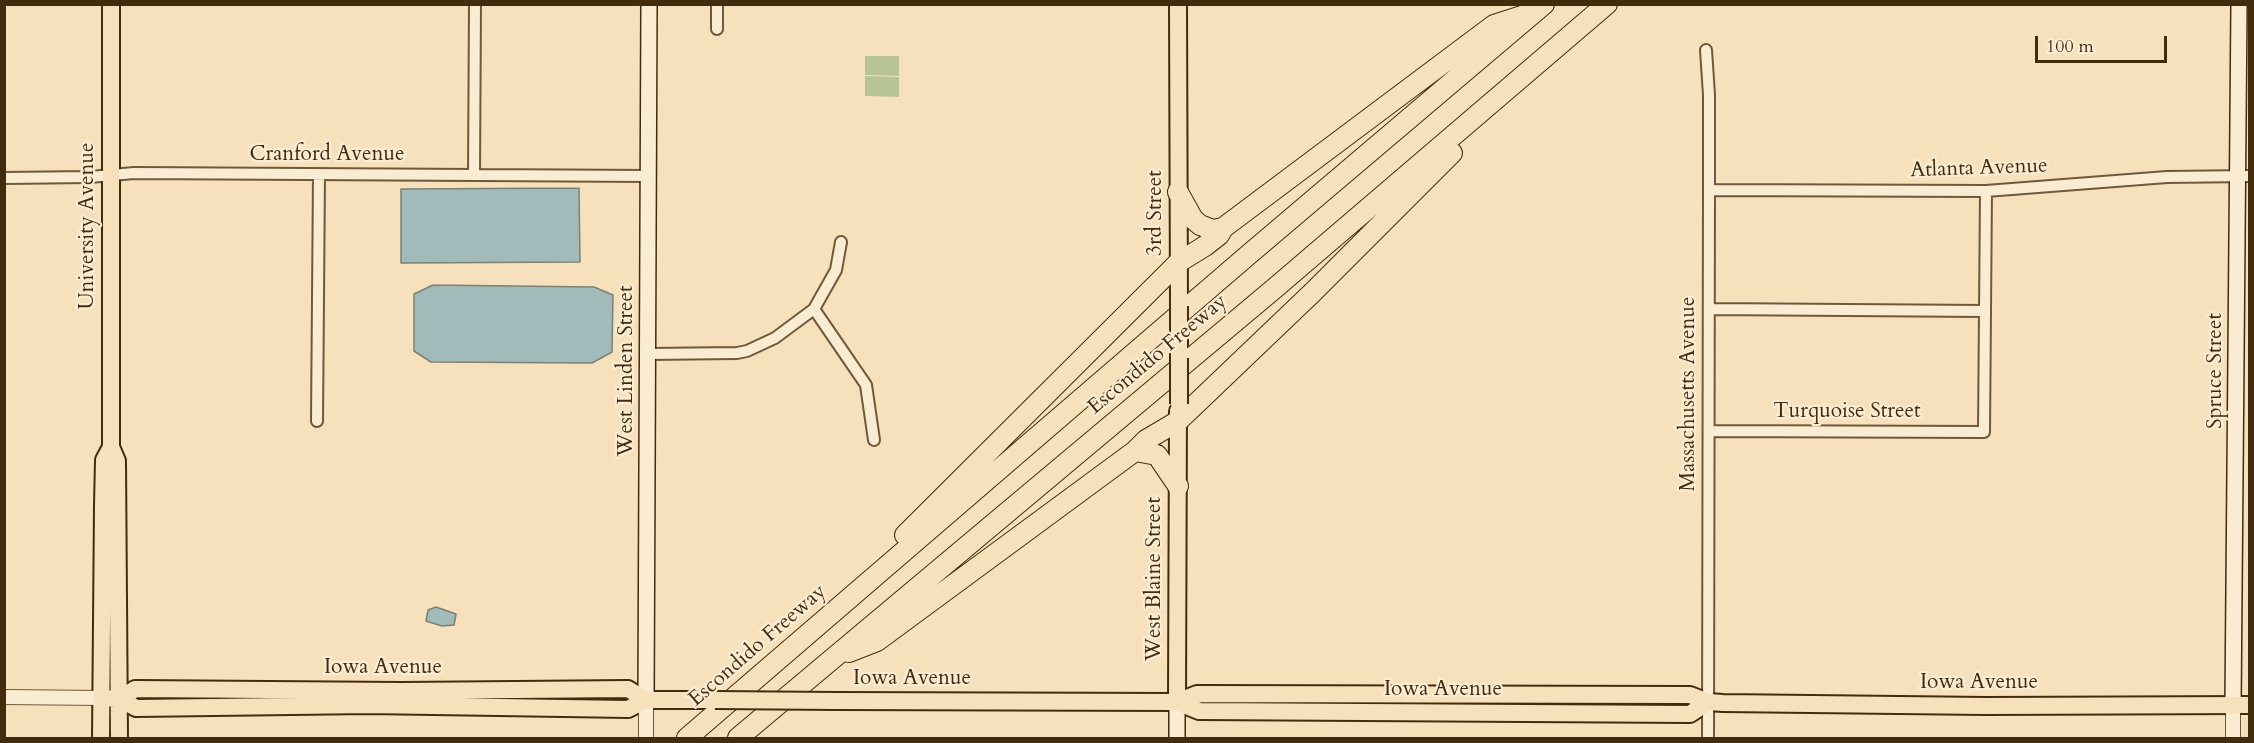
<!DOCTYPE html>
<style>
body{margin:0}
#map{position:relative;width:2254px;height:743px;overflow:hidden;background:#f7e1bc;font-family:Cardo,serif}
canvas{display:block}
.frame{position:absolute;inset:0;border:6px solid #432b0e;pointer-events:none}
.scale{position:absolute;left:2035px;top:36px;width:132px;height:27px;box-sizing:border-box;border:3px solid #432b0e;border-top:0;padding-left:8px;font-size:18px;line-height:21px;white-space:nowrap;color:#432b0e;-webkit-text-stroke:4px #faecd3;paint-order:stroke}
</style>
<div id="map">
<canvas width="2254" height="743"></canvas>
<div class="frame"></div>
<div class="scale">100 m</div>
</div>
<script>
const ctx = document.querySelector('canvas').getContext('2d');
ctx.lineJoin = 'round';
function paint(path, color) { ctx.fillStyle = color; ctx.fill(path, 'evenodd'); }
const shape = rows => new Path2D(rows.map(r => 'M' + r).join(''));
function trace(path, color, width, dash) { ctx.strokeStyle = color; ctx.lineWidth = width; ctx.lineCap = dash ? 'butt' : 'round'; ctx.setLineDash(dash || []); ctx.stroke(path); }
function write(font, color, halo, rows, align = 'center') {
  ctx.font = font + ' Cardo,serif'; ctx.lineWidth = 4.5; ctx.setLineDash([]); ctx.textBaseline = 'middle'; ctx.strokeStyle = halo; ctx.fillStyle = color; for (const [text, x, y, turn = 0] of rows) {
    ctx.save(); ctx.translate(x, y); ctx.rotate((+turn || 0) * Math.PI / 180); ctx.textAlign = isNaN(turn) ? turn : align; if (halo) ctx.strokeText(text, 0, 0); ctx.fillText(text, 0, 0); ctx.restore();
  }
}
paint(shape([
 [865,56,899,56,899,76,865,75],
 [865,76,899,77,899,97,865,96]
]), '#b8c494');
const water = shape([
 [579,188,580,262,401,263,401,189,579,188],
 [433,285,594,287,613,295,612,352,592,363,431,362,414,351,414,294,433,285],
 [436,607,456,614,454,625,442,626,426,621,428,610,436,607]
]);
paint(water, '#a0bbba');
trace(water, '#7b8175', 1.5);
const minor = shape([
 [717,4,717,29],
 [1706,50,1709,95,1709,190,1708,738],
 [474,175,475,4],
 [4,178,90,177,134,173,649,176],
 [1709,190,1986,191,2167,177,2250,176],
 [814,309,866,385,874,440],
 [1709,309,1985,311],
 [648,354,737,353,747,351,775,338,814,309,836,270,841,242],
 [317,421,319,174],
 [1709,431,1984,432,1986,191]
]);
const tertiary = shape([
 [4,697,102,698],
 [646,738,646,700],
 [2233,738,2233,705]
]);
const secondary = shape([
 [646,700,649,4],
 [1177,702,1177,738],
 [2233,705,2239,4]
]);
const primary = shape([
 [111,4,111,447,117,461,119,738],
 [1178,4,1179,306],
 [1179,334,1179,358],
 [102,698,120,699,136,708,369,705,628,709,646,700,715,700],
 [120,699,135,689,402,691,628,689,646,700],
 [836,701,1177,702,1197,694,1690,695,1708,702,1723,703,1986,706,2250,705],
 [1177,702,1199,711,1690,714,1708,702],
 [1177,702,1178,411],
 [101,738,103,506,104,460,111,447]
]);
const motorway = shape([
 [1178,192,1193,219,1200,225,1213,230,1223,228],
 [1135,451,1157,455,1178,486],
 [905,535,1179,262,1205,246,1219,235,1223,228,1494,25,1525,15],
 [849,652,877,641,1135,451,1146,440,1178,421,1312,293,1452,153],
 [687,738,1247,256,1544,4],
 [738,738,1275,288,1607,4]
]);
trace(minor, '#70583a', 14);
trace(tertiary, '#70583a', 16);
trace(secondary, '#432b0e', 18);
trace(primary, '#432b0e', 20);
trace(motorway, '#432b0e', 22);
trace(minor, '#faecd3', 10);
trace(tertiary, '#faecd3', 14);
trace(secondary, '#faecd3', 15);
trace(primary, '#f7e1bc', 16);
trace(motorway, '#f7e1bc', 20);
const primaryBridge = shape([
 [1179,306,1179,334],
 [1179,358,1179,404],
 [715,700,836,701]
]);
trace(primaryBridge, '#432b0e', 20, []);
trace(primaryBridge, '#f7e1bc', 16);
write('21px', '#432b0e', '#faecd3', [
 ["Cranford Avenue",327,155],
 ["Atlanta Avenue",1979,169,-2],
 ["3rd Street",1156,213,-90],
 ["University Avenue",88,226,-90],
 ["Escondido Freeway",1158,355,-40],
 ["West Linden Street",627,371,-90],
 ["Spruce Street",2216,371,-90],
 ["Massachusetts Avenue",1689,394,-90],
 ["Turquoise Street",1847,412],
 ["West Blaine Street",1155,579,-90],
 ["Escondido Freeway",758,646,-41],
 ["Iowa Avenue",383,668],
 ["Iowa Avenue",912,679],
 ["Iowa Avenue",1979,683],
 ["Iowa Avenue",1443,690]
]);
</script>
